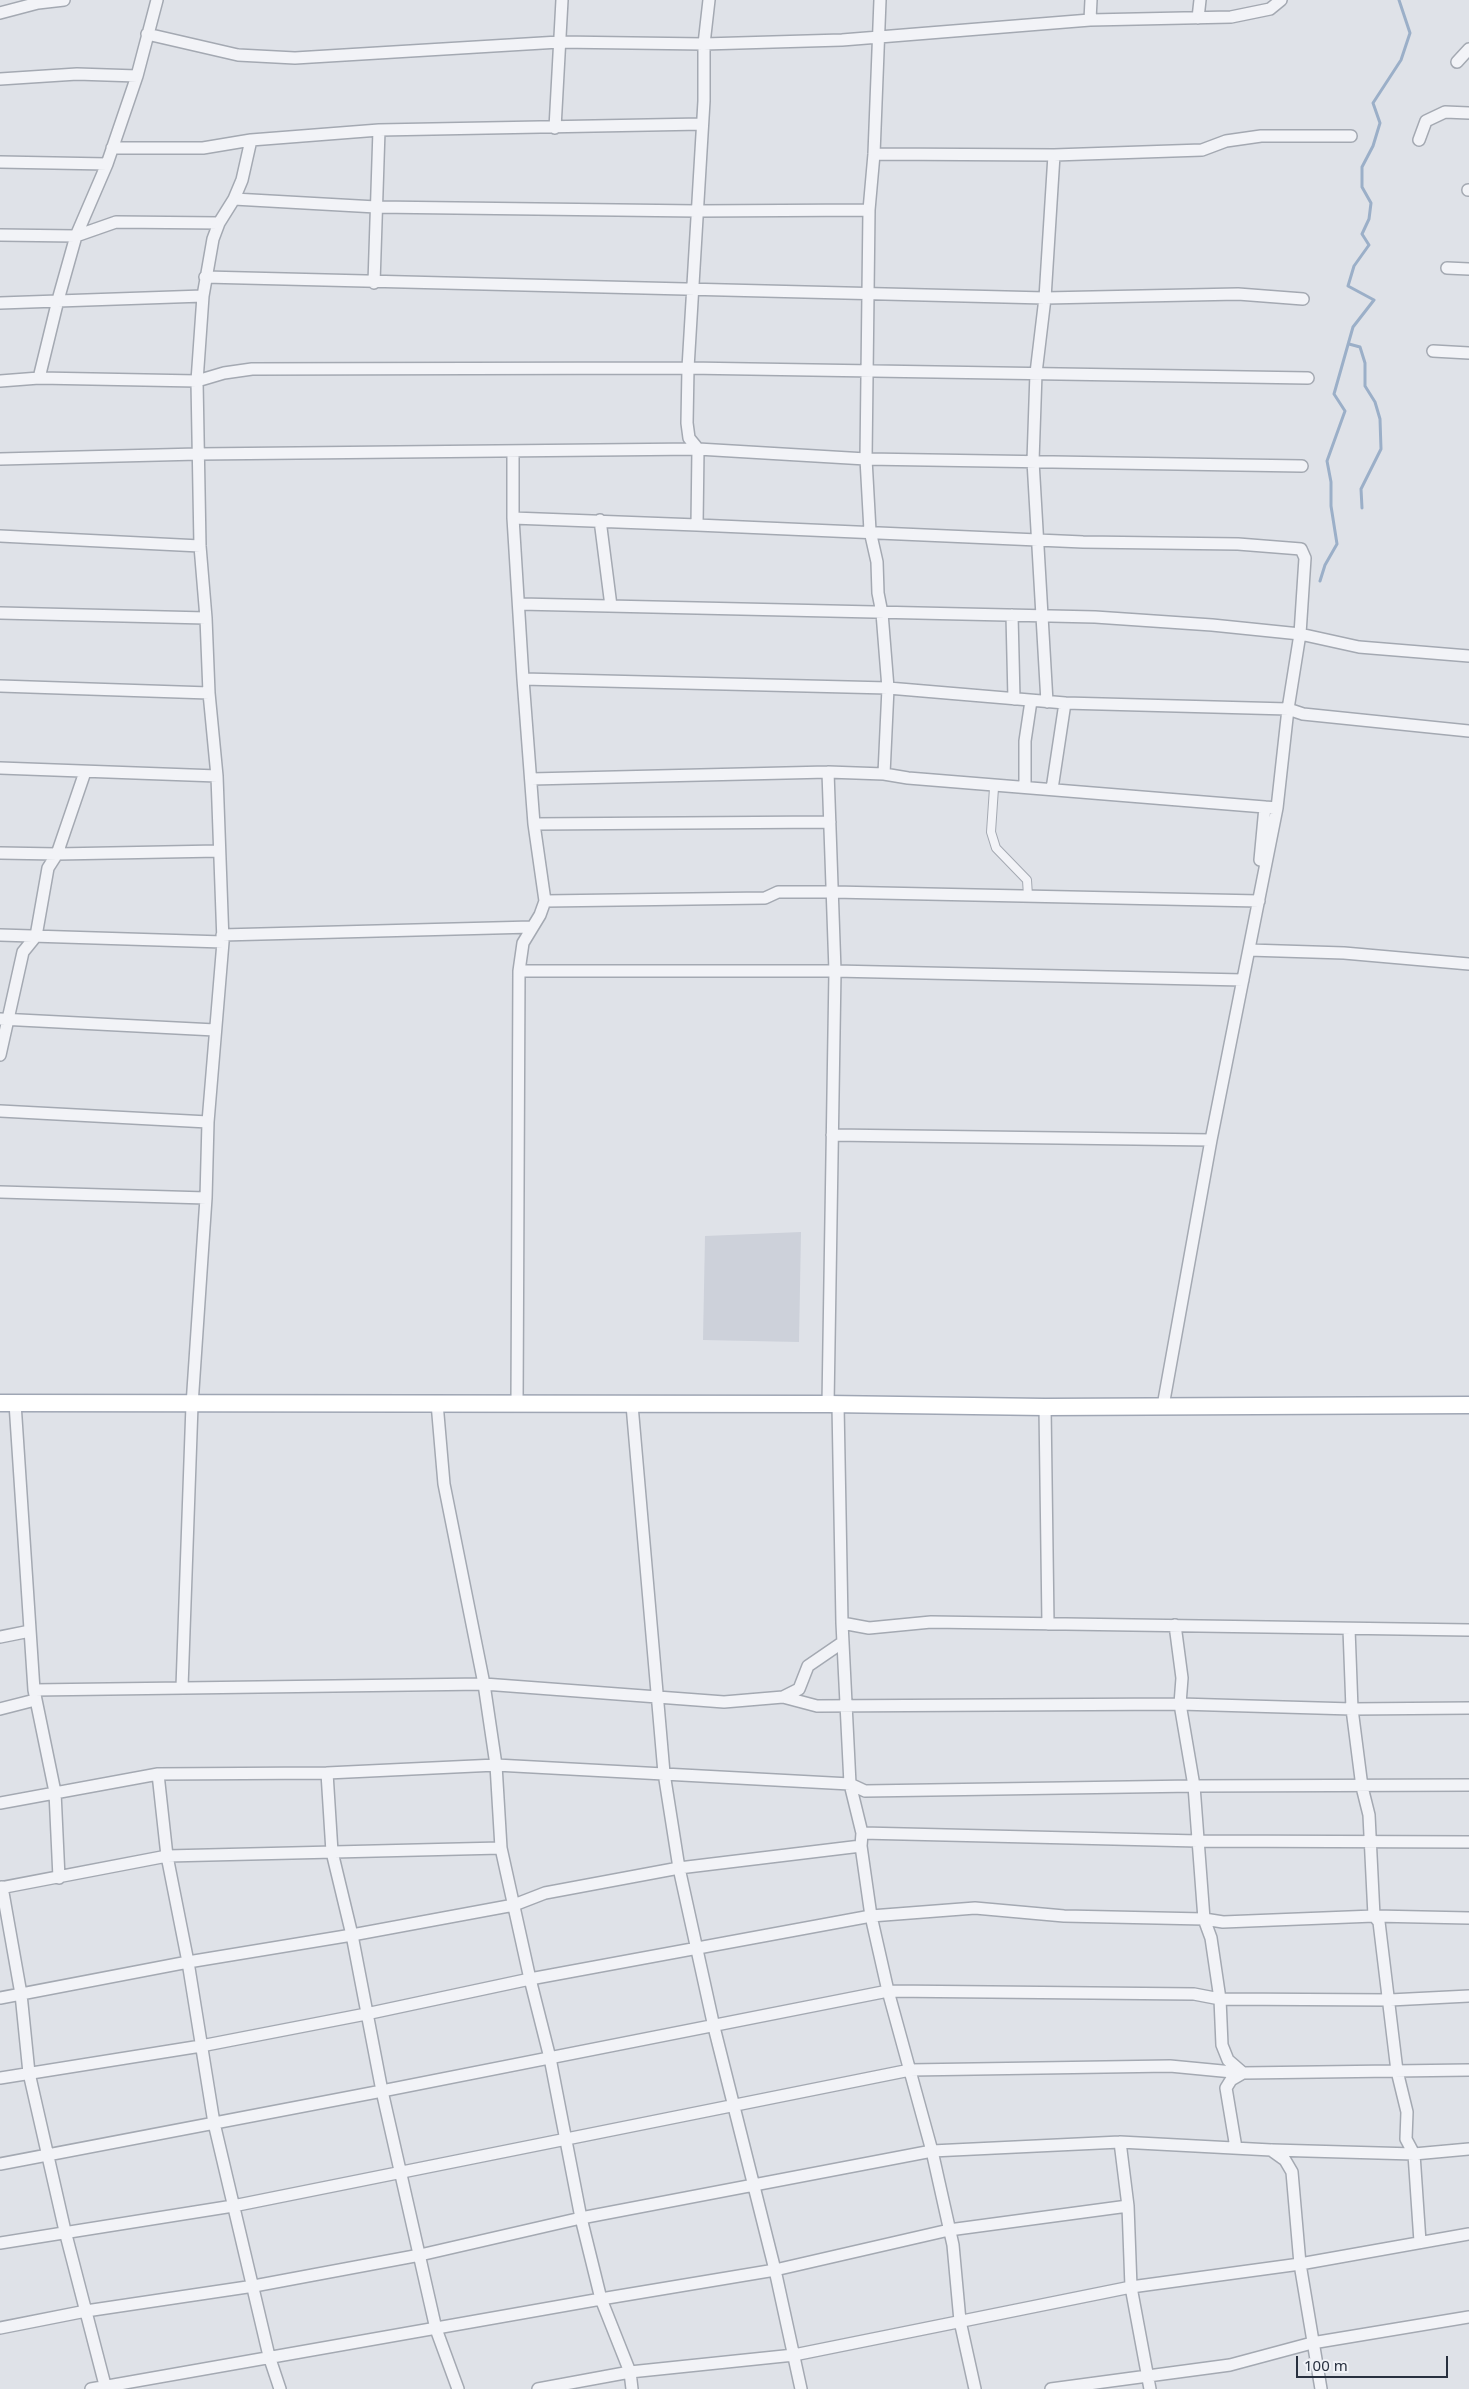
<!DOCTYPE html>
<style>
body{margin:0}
#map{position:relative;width:1469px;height:2389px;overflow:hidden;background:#dfe2e8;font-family:"Noto Sans",sans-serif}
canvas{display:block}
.scale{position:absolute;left:1296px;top:2356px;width:152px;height:22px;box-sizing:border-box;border:2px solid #28303f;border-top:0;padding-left:6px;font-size:15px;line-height:18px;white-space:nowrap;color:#28303f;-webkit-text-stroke:4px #eff1f6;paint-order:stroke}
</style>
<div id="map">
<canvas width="1469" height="2389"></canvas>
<div class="scale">100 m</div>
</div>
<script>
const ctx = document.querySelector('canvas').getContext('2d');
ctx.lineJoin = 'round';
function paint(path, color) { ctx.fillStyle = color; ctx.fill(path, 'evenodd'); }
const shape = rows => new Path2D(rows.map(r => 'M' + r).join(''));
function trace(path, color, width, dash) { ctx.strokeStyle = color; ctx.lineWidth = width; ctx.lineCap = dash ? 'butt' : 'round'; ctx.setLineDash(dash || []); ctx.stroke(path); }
paint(shape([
 [801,1232,799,1342,703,1340,705,1236]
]), '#cdd1da');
trace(shape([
 [1349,344,1360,347,1365,363,1365,386,1375,402,1380,419,1381,449,1361,489,1362,508],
 [1320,581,1325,565,1337,544,1331,506,1331,482,1327,461,1345,411,1334,394,1353,327,1374,300,1348,286,1354,266,1369,245,1362,234,1369,219,1371,203,1362,187,1362,167,1373,146,1380,123,1373,103,1401,60,1410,33,1399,0]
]), '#9bafc8', 3);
const pedestrian = shape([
 [994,788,991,832,996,848,1027,880,1028,896]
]);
const minor = shape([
 [709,0,704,44,704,101,688,368,687,423,689,438,698,449,866,459,1302,466],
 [880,0,874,154,869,210,866,459,870,531,877,562,878,593,882,613,888,688,884,774],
 [0,13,38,3,64,0],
 [1198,18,1200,0],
 [1090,20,1091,0],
 [147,34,238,55,295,58,559,42,704,44,842,40,1090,20,1231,17,1270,9,1281,0],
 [1457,62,1469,49],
 [0,79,77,74,137,76],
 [555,128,562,0],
 [1419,140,1426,121,1445,112,1469,113],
 [112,148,203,148,251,140,379,130,702,124],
 [874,154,1054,155,1202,150,1226,141,1261,136,1351,136],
 [0,162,107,164],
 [1468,190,1469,190],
 [234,199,376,207,697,211,869,210],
 [0,235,76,236,116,222,219,223],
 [1447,268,1469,269],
 [205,277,1045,298,1238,294,1303,299],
 [374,283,379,130],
 [0,303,203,296],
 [1433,351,1469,353],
 [39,378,58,300,76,236,107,164,137,76,157,0],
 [0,381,39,378,197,381,224,373,252,369,688,368,1308,378],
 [513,452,513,518,523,679,534,824,545,901,540,915,523,943,519,971,517,1403],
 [0,459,198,454,698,449,697,525,1083,542,1238,544,1301,549,1305,558,1300,634,1288,709,1277,808,1211,1140,1163,1406],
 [513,518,697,525],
 [600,520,611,606],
 [0,536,200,546],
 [520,604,1095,617,1212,625,1300,634,1359,647,1469,656],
 [0,613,206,618],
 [1012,615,1014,699],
 [523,679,888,688,1065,703,1288,709,1303,714,1469,731],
 [0,686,209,693],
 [1047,702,1033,461,1036,373,1045,298,1054,155],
 [0,768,217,776],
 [531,779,828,772,884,774,908,778,1277,808],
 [1025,787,1025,741,1031,701],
 [1052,789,1065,703],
 [534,824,830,822],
 [0,853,57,854,219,851],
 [1260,860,1265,807],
 [545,901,765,898,778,892,833,892,1259,901],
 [0,935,223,942],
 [222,935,532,927],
 [1249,950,1344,953,1469,964],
 [519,971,835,971,1243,980],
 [0,1019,215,1030],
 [0,1055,23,952,36,936,48,868,57,854,85,772],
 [0,1111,208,1122],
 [832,1135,1211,1140],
 [0,1192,206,1198],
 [15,1403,34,1690,55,1792,59,1878],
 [437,1403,444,1484,484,1684,496,1765,501,1848,530,1979,550,2058,581,2218,601,2299,630,2372,632,2389],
 [828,1404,835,971,828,772],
 [632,1405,664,1773,679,1868,714,2027,775,2270,801,2389],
 [838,1405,842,1623,850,1784,862,1833,861,1846,871,1916,888,1991,932,2151,953,2245,960,2321,975,2389],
 [1045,1407,1048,1624],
 [842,1623,869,1628,931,1622,1469,1630],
 [1175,1625,1182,1678,1180,1704,1194,1786,1204,1919,1211,1938,1220,1999,1222,2045,1228,2060,1243,2073,1231,2080,1226,2088,1236,2148],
 [1349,1629,1352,1709,1362,1787,1369,1815,1374,1916,1379,1922,1397,2071,1407,2112,1406,2139,1414,2154,1420,2242],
 [0,1637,30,1631],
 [182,1687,192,1405,206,1198,208,1122,223,942,217,776,209,693,206,618,200,546,197,381,203,296,213,239,219,223,234,199,242,180,251,140],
 [34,1690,484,1684,724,1702,783,1697,817,1706,1180,1704,1352,1709,1469,1708],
 [783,1697,799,1689,808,1666,843,1642],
 [0,1709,35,1700],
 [327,1773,332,1852,352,1935,382,2091,436,2329,458,2389],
 [158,1774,167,1856,188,1962,214,2123,269,2356,280,2389],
 [0,1803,158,1774,327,1773,496,1765,850,1784,865,1791,1194,1786,1469,1785],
 [862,1833,1198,1841,1469,1842],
 [2,1887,21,1994,29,2073,65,2231,106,2389],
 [0,1888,167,1856,501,1848],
 [0,1998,188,1962,352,1935,514,1905,545,1893,679,1868,861,1846],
 [0,2078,201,2046,366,2014,530,1979,871,1916,975,1908,1064,1916,1204,1919,1223,1922,1374,1916,1469,1918],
 [1120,2142,1128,2206,1131,2287,1150,2389],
 [1272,2150,1414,2154,1469,2149],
 [0,2164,382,2091,888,1991,1194,1994,1220,1999,1390,2000,1469,1996],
 [0,2243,233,2206,910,2070,1170,2066,1243,2073,1469,2070],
 [0,2328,86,2311,254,2286,420,2255,581,2218,932,2151,1120,2142,1271,2150,1285,2160,1292,2172,1300,2264,1321,2389],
 [91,2389,601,2299,775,2270,949,2230,1128,2206],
 [538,2389,630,2372,794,2355,1131,2287,1300,2264,1469,2234],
 [1051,2389,1230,2365,1312,2343,1469,2317]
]);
const primary = shape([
 [0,1403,828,1404,1045,1407,1469,1405]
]);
trace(pedestrian, '#a4a9b2', 10);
trace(minor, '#a4a9b2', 14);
trace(primary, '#9fa6b4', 19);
trace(pedestrian, '#f2f3f7', 8);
trace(minor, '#f2f3f7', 11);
trace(primary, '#fff', 16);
</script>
